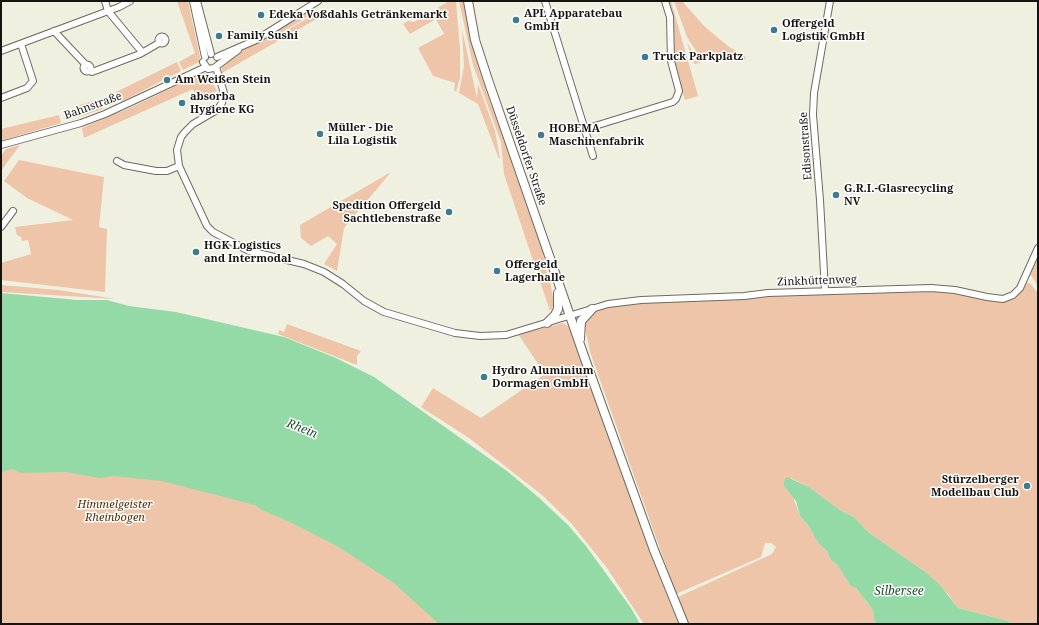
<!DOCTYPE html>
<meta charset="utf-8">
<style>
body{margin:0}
#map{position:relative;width:1039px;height:625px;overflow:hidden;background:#f0f0e1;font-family:"Noto Serif",serif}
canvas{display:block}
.frame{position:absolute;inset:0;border:2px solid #151410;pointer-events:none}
</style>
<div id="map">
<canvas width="1039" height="625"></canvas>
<div class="frame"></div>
</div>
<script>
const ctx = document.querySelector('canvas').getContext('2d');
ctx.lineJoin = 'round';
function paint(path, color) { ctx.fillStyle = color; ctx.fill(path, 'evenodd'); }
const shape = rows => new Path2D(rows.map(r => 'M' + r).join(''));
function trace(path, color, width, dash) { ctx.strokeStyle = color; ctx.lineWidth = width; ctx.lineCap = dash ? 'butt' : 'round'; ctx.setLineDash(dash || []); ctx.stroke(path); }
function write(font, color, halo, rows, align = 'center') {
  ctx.font = font + ' "Noto Serif",serif'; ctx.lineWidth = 3; ctx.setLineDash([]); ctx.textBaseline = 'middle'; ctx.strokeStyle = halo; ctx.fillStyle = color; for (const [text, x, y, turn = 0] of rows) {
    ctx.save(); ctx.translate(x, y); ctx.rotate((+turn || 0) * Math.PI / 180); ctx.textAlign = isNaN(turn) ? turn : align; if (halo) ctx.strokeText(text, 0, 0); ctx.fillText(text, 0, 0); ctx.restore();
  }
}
paint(shape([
 [177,1,188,1,200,57,199,62,183,70,179,62,195,53],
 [449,1,456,1,460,50,460,78,456,92,454,90,455,83,433,76,418,48,444,34,436,19,410,34,403,24,408,21,414,22],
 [459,1,464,1,475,52,491,105,495,107,542,242,545,268,550,281,554,303,552,309,550,311,504,174,501,142,473,65],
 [668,1,671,1,698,96,685,100,674,67],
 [674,1,682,1,705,27,728,46,746,57,745,60,736,55,703,62,687,37],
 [316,9,320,17,222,73,222,67,227,63,225,61,310,10,312,13,309,16,258,47,310,17],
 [462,29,477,98,478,84,495,131,500,158,499,159,478,104,459,93,464,66],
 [687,43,700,63,694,64],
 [177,62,181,71,121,102,116,92],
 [202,73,208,73,217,91,197,99,193,89,84,138,82,128,132,107],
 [99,99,103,109,78,117,74,107],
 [59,115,61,123,1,141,1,129],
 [20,145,1,171,1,156,6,149],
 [19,160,104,177,99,227,107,229,105,292,1,280,1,263,31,254,28,240,22,241,21,237,17,235,15,227,73,220,27,198,4,181],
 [391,172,344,228,337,271,324,264,337,244,328,236,311,246,301,238,300,225],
 [1038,256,1038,286,1030,274],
 [1026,283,1030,283,1038,293,1038,624,1011,624,1008,621,958,608,948,594,924,571,868,532,854,517,840,510,809,487,791,478,793,497,800,516,808,525,819,544,827,551,830,559,838,566,851,585,856,588,873,610,875,624,689,624,678,597,772,554,776,547,771,543,765,543,761,557,676,594,590,352,585,327,585,322,591,313,607,307,653,301,939,290,1000,302,1020,292],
 [1,285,58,290,116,299,1,292],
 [563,323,569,327,591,383,650,553,679,624,644,624,607,568,571,523,542,495,510,470,469,438,421,407,433,388,481,418,545,374,518,334],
 [287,324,361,351,357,356,357,365,278,334,279,330,284,332],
 [1,388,517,624,1,624]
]), '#eec5a8');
paint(shape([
 [1,293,77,300,107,300,129,306,176,312,284,337,336,358,374,377,507,471,537,496,568,525,586,546,631,608,640,624,439,624,394,583,337,546,290,522,262,510,255,505,162,481,114,476,100,478,66,472,21,473,13,469,1,472],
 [787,477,809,487,840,510,854,517,868,532,924,571,940,585,958,608,1008,621,1011,624,875,624,873,610,856,588,851,586,838,566,830,559,827,551,819,544,808,525,800,516,796,501,784,486,784,481]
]), '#94daa6');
const minor = shape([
 [105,1,108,11,142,52],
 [193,1,205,57],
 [197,1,211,54],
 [545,1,593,156],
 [54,31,86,65],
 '158.5 40a3.5 3.5 0 1 1 7 0a3.5 3.5 0 1 1-7 0Z',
 [1,51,119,7,130,1],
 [217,57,256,40,318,1],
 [203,62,208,69,214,68,238,50],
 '83.5 68a3.5 3.5 0 1 1 7 0a3.5 3.5 0 1 1-7 0Z',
 [216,67,224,93,222,103,217,110,193,124,185,132,181,137,177,150,179,166,207,226,213,232,249,251,304,264,324,272,343,284,364,301,384,312,455,333,480,336,506,335,608,304,641,300,744,296,768,293,931,288,955,290,987,297,1003,299,1013,295,1020,288,1038,248],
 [89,71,92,72,140,54,159,43],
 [1,98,27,88,33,81,21,44],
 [585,129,673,102,676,99,679,91,671,61,670,17,665,1],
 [1,145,81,123,105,114,206,67],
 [117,161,124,165,156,171,167,171,179,166],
 [1,227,13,211],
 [825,291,820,200,813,115,814,93,830,1]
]);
const major = shape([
 [468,1,475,40,488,80,585,359,654,550,684,624],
 [547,323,555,315,558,309,558,293],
 [580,339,581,321,592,309]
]);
trace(minor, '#6c6b5f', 8);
trace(major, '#6c6b5f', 10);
trace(minor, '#fff', 6);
trace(major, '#fff', 8);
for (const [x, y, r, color] of [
 [261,15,4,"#3c7b90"],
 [516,20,4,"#3c7b90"],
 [774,30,4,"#3c7b90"],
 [219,36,4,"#3c7b90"],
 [645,57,4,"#3c7b90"],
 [167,80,4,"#3c7b90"],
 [182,103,4,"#3c7b90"],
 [320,134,4,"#3c7b90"],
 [541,135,4,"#3c7b90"],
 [836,195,4,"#3c7b90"],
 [449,212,4,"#3c7b90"],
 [196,252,4,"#3c7b90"],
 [497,271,4,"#3c7b90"],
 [484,377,4,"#3c7b90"],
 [1027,486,4,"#3c7b90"]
]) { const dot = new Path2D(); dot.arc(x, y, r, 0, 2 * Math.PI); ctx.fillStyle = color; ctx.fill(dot); trace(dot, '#fff', 1.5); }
write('bold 11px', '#151410', '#fff', [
 ["APL Apparatebau",524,14],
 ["GmbH",524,27],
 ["Edeka Voßdahls Getränkemarkt",269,15],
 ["Offergeld",782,24],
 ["Logistik GmbH",782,37],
 ["Family Sushi",227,36],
 ["Truck Parkplatz",653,57],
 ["Am Weißen Stein",175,80],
 ["absorba",190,97],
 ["Hygiene KG",190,110],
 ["Müller - Die",328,128],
 ["Lila Logistik",328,141],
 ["HOBEMA",549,129],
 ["Maschinenfabrik",549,142],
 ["G.R.I.-Glasrecycling",844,189],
 ["NV",844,202],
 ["Spedition Offergeld",441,206,"right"],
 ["Sachtlebenstraße",441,219,"right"],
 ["HGK Logistics",204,246],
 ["and Intermodal",204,259],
 ["Offergeld",505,265],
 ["Lagerhalle",505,278],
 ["Hydro Aluminium",492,371],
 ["Dormagen GmbH",492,384],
 ["Stürzelberger",1019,480,"right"],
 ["Modellbau Club",1019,493,"right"]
], 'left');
write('11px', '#151410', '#fff', [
 ["Bahnstraße",93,106,-20],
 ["Edisonstraße",806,146,-94],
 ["Düsseldorfer Straße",526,156,71],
 ["Zinkhüttenweg",817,281,-2]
]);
write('italic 11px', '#542b02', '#fff', [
 ["Himmelgeister",115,505],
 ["Rheinbogen",115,518]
]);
write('italic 12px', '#1c4e2d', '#fff', [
 ["Rhein",302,429,22],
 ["Silbersee",899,592]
]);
</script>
